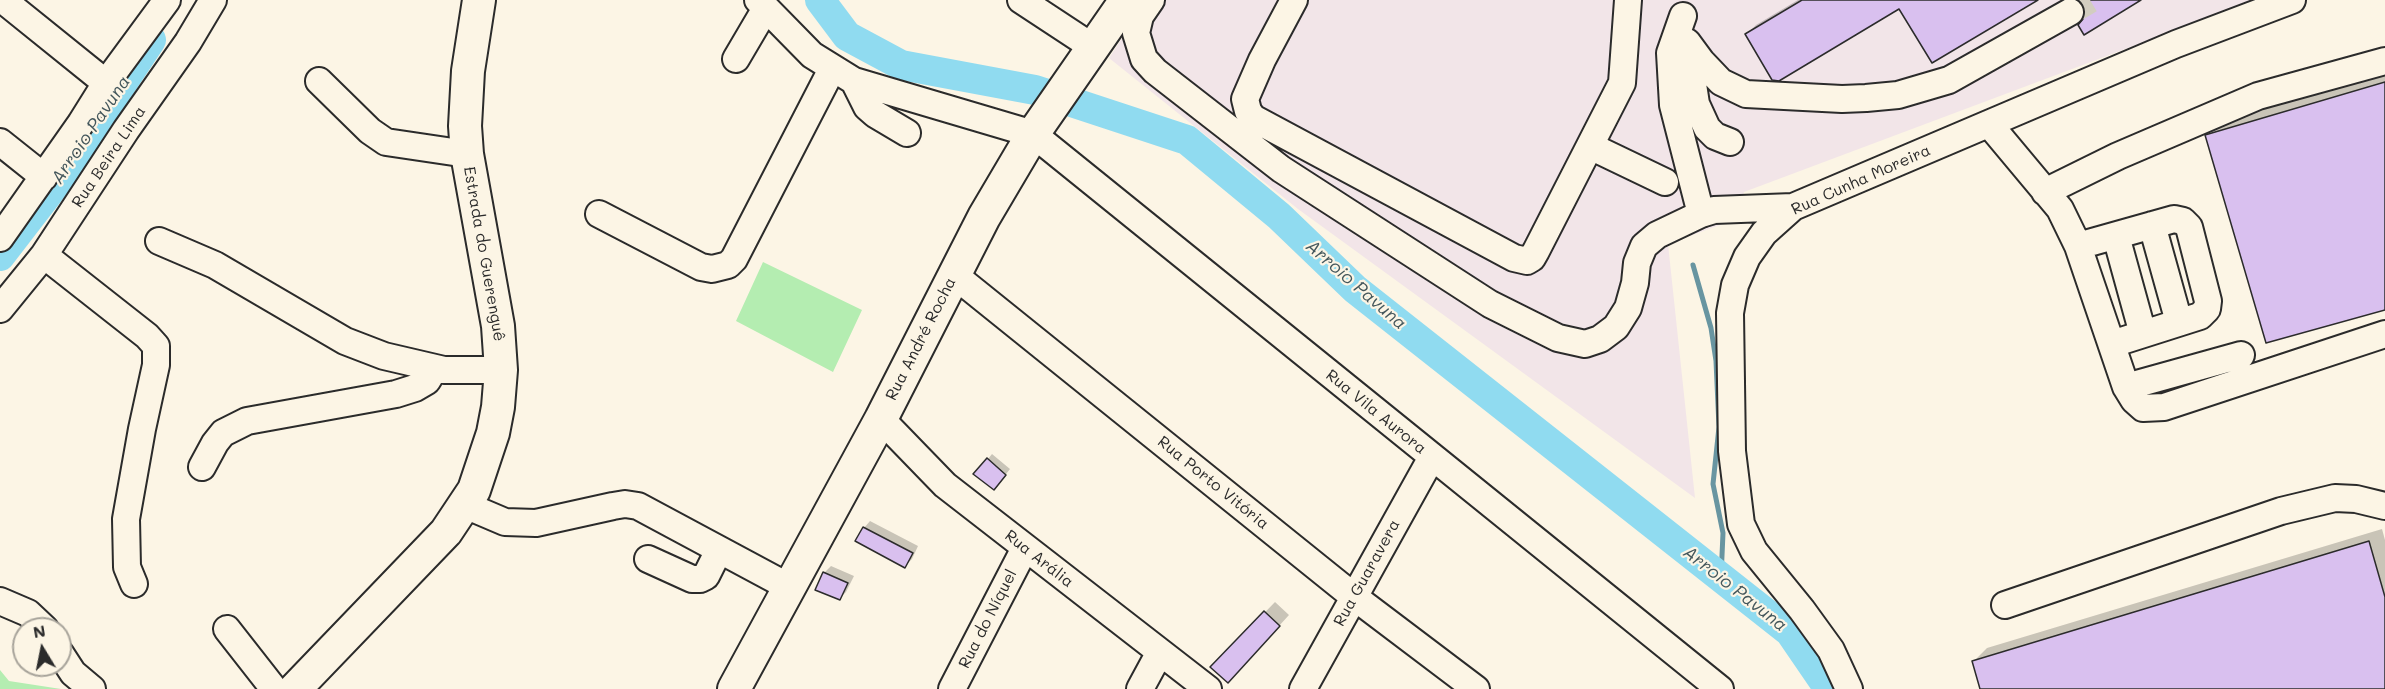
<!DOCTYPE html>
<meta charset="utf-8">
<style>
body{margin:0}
#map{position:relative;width:2385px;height:689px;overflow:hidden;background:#fcf5e5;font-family:Mali,sans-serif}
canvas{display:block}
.north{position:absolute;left:12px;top:617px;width:60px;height:60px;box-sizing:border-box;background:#fcf5e5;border:2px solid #a8a49b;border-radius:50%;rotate:350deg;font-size:16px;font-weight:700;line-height:24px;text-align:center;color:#2b2b2b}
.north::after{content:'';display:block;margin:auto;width:21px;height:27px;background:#2b2b2b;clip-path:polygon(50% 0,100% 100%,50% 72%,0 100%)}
</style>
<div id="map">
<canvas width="2385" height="689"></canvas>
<div class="north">N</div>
</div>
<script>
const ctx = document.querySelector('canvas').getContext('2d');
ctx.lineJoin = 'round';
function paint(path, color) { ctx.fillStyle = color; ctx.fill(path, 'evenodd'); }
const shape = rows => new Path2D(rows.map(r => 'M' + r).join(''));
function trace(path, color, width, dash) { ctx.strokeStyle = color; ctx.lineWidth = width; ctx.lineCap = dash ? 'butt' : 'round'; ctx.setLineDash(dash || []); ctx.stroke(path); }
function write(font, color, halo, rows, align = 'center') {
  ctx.font = font + ' Mali,sans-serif'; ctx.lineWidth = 4.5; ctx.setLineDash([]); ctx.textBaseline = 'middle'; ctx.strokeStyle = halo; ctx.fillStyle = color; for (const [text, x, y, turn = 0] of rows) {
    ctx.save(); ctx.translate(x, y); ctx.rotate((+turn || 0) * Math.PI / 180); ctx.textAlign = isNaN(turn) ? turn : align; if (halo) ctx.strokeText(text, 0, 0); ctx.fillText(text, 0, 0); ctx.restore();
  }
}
paint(shape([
 [1147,0,2256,0,1744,192,1736,219,1668,244,1695,498,1298,209,1109,58]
]), '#f2e5e8');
paint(shape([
 [763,262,862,310,833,372,736,321],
 [0,670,9,681,61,689,0,689]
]), '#b4edb1');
paint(shape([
 [1798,0,2035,0,1900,7,1746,35,1756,25],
 [2385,74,2385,308,2207,135,2220,122],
 [992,454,1010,469,999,483,988,459],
 [870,521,918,546,912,559,905,566,864,528],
 [2382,529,2385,540,2385,689,1982,689,1974,661,1987,648],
 [831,566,854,576,846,592,840,598,824,573],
 [1275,602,1289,615,1238,671,1212,667]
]), '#0003');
trace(shape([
 [1693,265,1711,328,1716,361,1719,427,1713,484,1723,533,1721,578]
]), '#6895a1', 5);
trace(shape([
 [820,0,847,36,901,65,1035,90,1187,140,1279,216,1355,289,1790,632,1829,689],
 [0,256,57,182,151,40]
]), '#90dbf0', 30);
const building = shape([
 [1802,0,2038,0,1932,63,1899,9,1779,81,1772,80,1745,34,1802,0],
 [2079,0,2141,0,2084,35,2078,25,2083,19,2085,12,2079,0],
 [2385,82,2385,310,2266,343,2205,135,2385,82],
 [987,458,1006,475,994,490,973,474,987,458],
 [863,527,913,553,905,568,855,541,863,527],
 [2369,541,2385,597,2385,689,1980,689,1972,661,2369,541],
 [823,572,848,583,840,600,815,590,823,572],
 [1264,611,1280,626,1228,683,1210,667,1264,611]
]);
paint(building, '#d9c0ef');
trace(building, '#2b2b2b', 1.5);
trace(shape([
 [2070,12,2090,0]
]), '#d2cdc0', 26, [26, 13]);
const minor = shape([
 [3,0,106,83],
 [758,0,812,55,854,81,1033,134,1720,689],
 [1021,0,1094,48],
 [1151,0,1140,16,1136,33,1144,59,1155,71,1281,169,1490,304,1558,338,1585,344,1600,339,1616,327,1628,308,1635,283,1637,263,1644,246,1657,235,1701,214,1714,210,1793,207],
 [1294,0,1262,60,1245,99,1248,111,1253,118,1514,258,1527,261,1532,258,1536,251,1622,83,1628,0],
 [1683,16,1670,53,1673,105,1701,214],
 [1687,42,1701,61,1721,82,1746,94,1842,99,1866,98,1898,95,1949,80,2070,12],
 [1687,45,1696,104,1707,128,1715,136,1730,142],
 [736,59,766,8],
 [319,81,370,131,386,142,467,154],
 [854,81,867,107,875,114,907,133],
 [1989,124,2060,209,2078,246,2126,387,2134,400,2143,408,2164,407,2385,334],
 [0,142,44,177],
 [1590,146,1665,182],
 [2045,192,2118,156,2258,96,2385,61],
 [599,214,701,267,712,269,728,265,734,259,832,69],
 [2152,225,2179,322],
 [2116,236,2143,334],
 [0,238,81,123,106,83,167,0],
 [159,241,215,265,345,341,384,356,444,370,501,370],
 [2078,246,2174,219,2183,221,2189,227,2208,301,2207,309,2200,316,2112,344],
 [44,255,147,336,156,346,156,365,142,429,126,519,127,567,134,584],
 [953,274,1353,596,1476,689],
 [0,309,44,255,126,130,188,42,213,0],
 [2126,387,2241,355],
 [881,419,945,485,1208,689],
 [202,467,215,443,223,433,247,421,396,394,415,388,427,381,435,368],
 [465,505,505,522,536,523,613,506,625,504,638,506,789,587],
 [648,559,692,579,700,579,706,576,719,550],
 [0,601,28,613,45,629],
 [2005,605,2281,511,2335,498,2356,499,2385,506],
 [227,629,274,689],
 [60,653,73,673,92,689],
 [952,689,1025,548],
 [1140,689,1160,652],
 [1303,689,1432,457],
 [1849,689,1831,650,1802,610,1754,551,1741,524,1732,451,1730,313,1735,285,1747,257,1764,233,1793,207,2176,44,2292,0]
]);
const major = shape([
 [295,689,446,532,474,490,493,433,498,407,501,370,498,326,467,154,465,126,468,71,479,0],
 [734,689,881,419,984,217,1033,134,1126,0]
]);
trace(minor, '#2b2b2b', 30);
trace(major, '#2b2b2b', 36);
trace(minor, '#fcf5e5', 26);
trace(major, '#fcf5e5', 32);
write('16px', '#2b2b2b', '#fcf5e5', [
 ["Rua Beira Lima",109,157,-56],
 ["Rua Cunha Moreira",1861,180,-24],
 ["Estrada do Guerenguê",484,254,80],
 ["Rua André Rocha",921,339,-63],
 ["Rua Vila Aurora",1376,412,39],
 ["Rua Porto Vitória",1213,483,39],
 ["Rua Arália",1039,559,38],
 ["Rua Guaravera",1367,573,-61],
 ["Rua do Níquel",988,619,-63]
]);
write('italic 18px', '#44575c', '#fcf5e5', [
 ["Arroio Pavuna",91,130,-56],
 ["Arroio Pavuna",1356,285,41],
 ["Arroio Pavuna",1735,589,38]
]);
</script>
